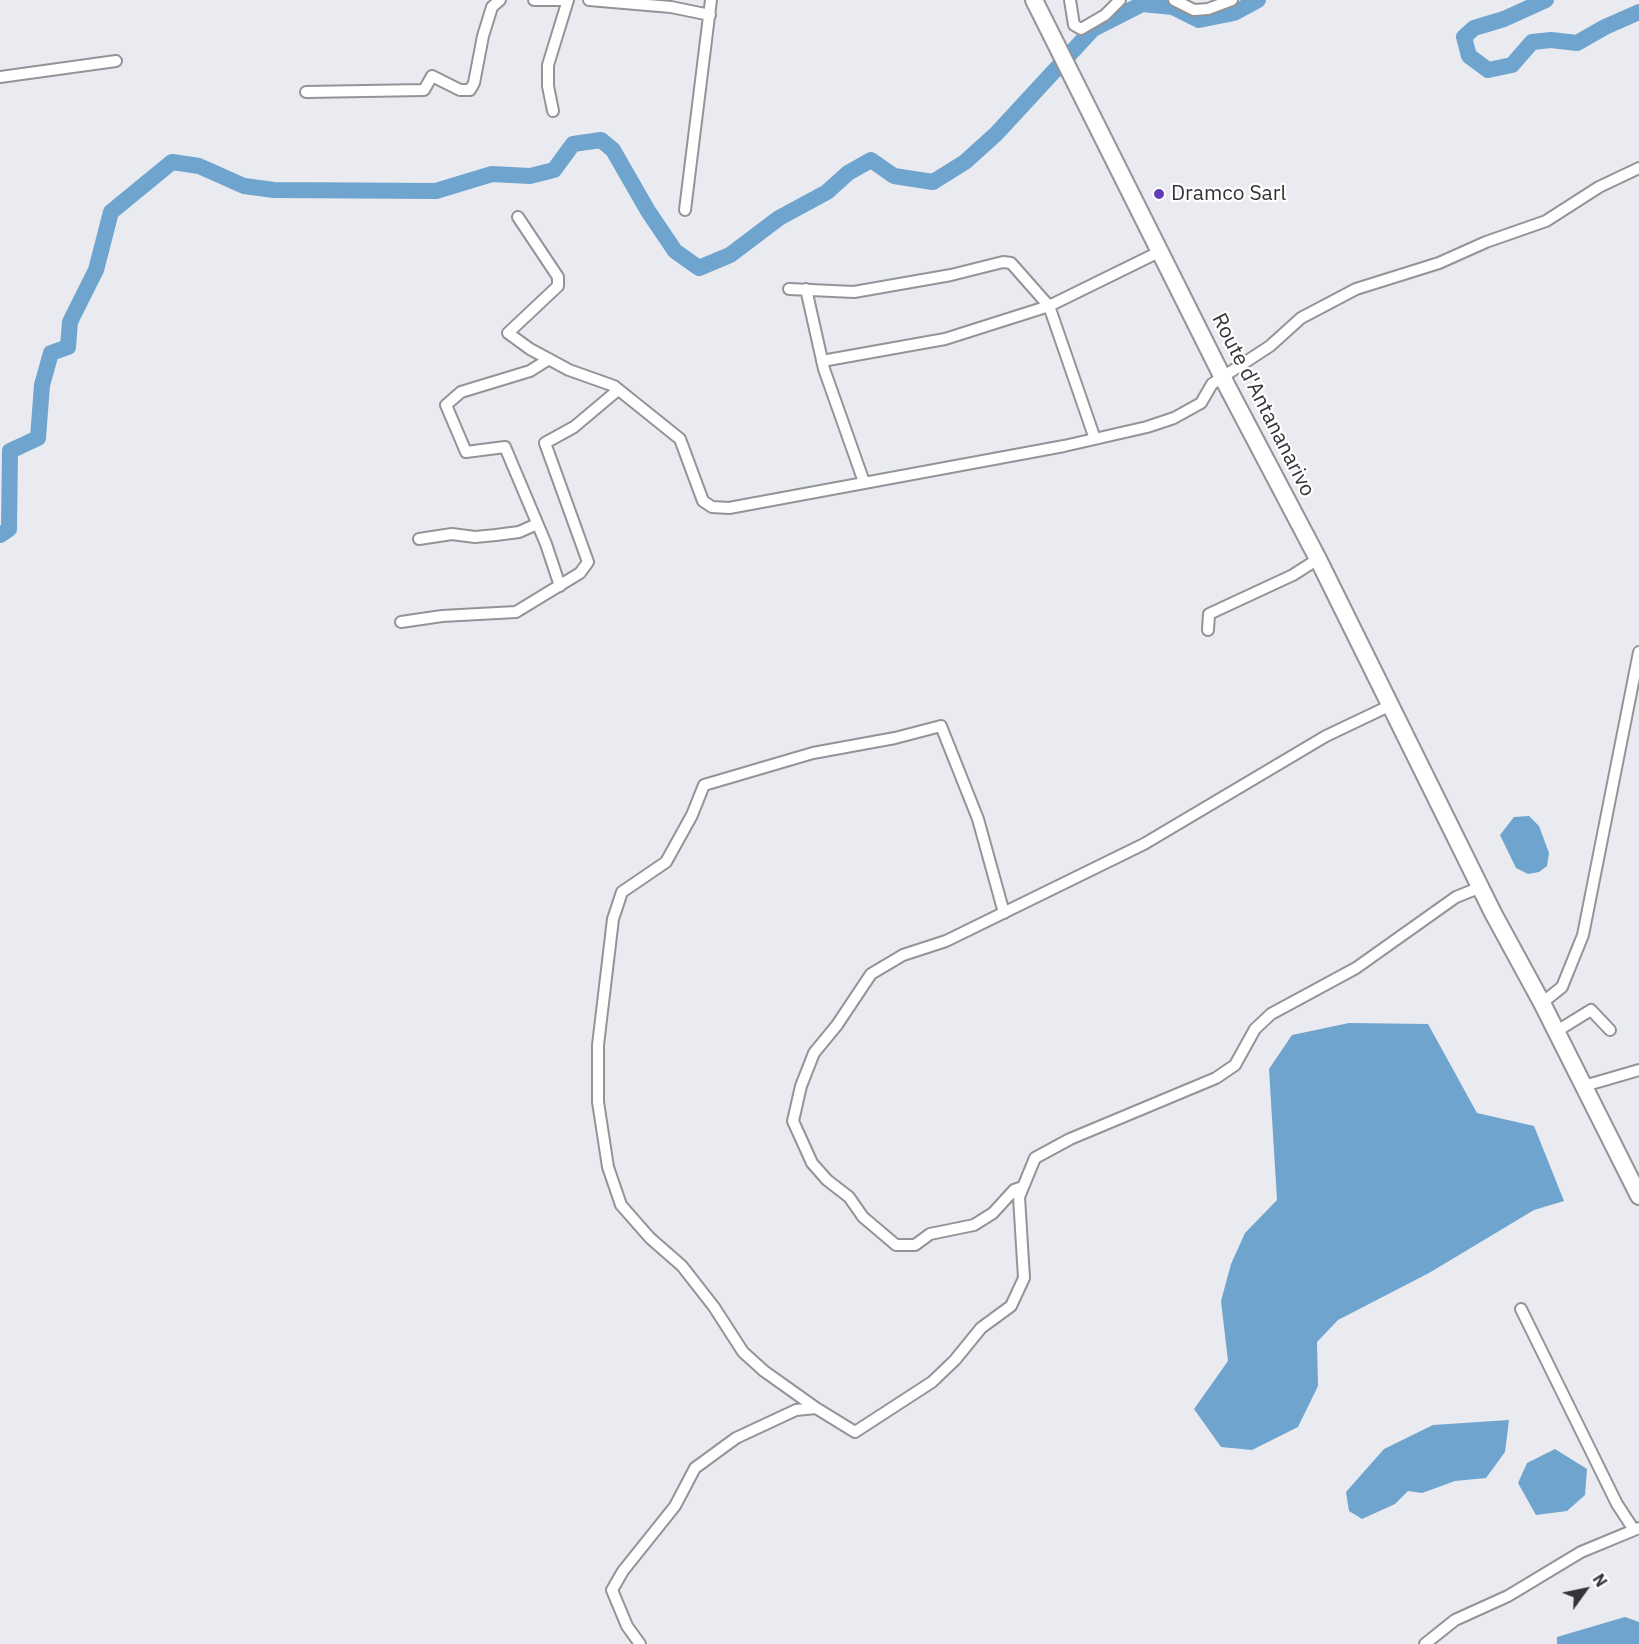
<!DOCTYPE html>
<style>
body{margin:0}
#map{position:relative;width:1639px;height:1644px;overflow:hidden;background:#e9ebf0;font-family:"IBM Plex Sans",sans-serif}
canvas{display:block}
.north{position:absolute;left:1555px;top:1560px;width:60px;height:60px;-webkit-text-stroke:4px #fff;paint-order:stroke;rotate:57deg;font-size:16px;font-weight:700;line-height:24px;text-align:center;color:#333436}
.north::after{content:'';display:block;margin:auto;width:21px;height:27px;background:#333436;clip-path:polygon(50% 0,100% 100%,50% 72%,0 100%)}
</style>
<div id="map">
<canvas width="1639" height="1644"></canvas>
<div class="north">N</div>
</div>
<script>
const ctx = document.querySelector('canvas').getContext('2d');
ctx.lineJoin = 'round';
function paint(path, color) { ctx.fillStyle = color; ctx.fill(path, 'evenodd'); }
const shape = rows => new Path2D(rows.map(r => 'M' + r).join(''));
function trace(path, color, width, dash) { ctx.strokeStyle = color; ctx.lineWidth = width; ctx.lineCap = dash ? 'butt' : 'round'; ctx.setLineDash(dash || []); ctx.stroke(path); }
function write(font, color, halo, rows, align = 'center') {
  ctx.font = font + ' "IBM Plex Sans",sans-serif'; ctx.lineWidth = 4.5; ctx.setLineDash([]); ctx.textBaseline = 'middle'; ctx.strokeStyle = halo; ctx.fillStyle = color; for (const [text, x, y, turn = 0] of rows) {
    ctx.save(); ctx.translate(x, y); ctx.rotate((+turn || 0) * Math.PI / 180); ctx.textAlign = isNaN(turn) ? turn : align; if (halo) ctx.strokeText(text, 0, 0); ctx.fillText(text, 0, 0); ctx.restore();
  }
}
paint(shape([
 [1529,816,1539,826,1549,853,1547,866,1539,872,1528,874,1516,868,1500,835,1514,817],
 [1349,1023,1428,1024,1477,1113,1534,1126,1564,1201,1534,1210,1429,1273,1338,1320,1317,1342,1318,1386,1298,1427,1252,1450,1221,1447,1194,1409,1228,1361,1221,1301,1231,1264,1245,1233,1277,1200,1269,1069,1292,1035],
 [1509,1420,1505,1452,1486,1478,1455,1481,1422,1493,1408,1491,1395,1504,1362,1519,1349,1511,1346,1492,1384,1449,1433,1425],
 [1555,1449,1587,1469,1585,1495,1567,1511,1536,1515,1518,1483,1527,1463],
 [1625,1617,1639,1622,1639,1644,1557,1644,1557,1637]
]), '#6ea4cd');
trace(shape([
 [1546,0,1504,19,1474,28,1464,37,1469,56,1488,70,1512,65,1532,42,1551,40,1577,43,1605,27,1639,12],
 [0,535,9,529,10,451,38,438,42,385,51,353,68,347,70,322,96,270,111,212,172,162,199,166,244,186,274,190,436,191,492,174,530,176,554,170,573,144,601,140,613,150,648,211,675,251,699,268,730,255,779,218,827,192,848,173,871,160,894,176,933,182,965,162,996,134,1093,29,1142,4,1173,7,1199,20,1234,13,1258,0]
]), '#6ea4cd', 16);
const street = shape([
 [534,0,563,0],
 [589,0,671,7,710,15],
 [1070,0,1074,25,1081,29,1105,15,1120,0],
 [1174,0,1194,10,1208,9,1232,0],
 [0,77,116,61],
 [306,92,424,90,432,76,460,90,470,90,474,83,483,36,492,7,500,0],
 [553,111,548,86,548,65,568,0],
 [685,210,711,0],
 [518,217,558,277,558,286,508,333,530,349,569,370,614,386,680,439,703,501,712,507,729,508,1064,446,1147,427,1174,418,1201,403,1212,384,1270,346,1301,318,1356,289,1439,263,1486,242,1546,221,1599,187,1639,168],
 [789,289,854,292,951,275,1003,262,1011,263,1049,306,1095,439],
 [806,289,824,369,864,482],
 [549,359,530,371,461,392,446,405,466,452,505,447,546,544,560,586],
 [822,361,945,339,1049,306,1161,251],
 [419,539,452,534,475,537,496,535,519,532,537,524],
 [401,622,442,616,516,612,580,573,588,562,545,443,574,427,618,390],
 [1208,630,1209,614,1293,575,1318,559],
 [1542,1003,1562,987,1583,935,1639,652],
 [1557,1031,1591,1010,1610,1030],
 [1584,1086,1639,1070],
 [1023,1187,1014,1190,993,1213,974,1225,930,1234,915,1245,896,1245,863,1217,849,1197,827,1180,812,1163,793,1121,801,1086,814,1053,837,1025,871,974,903,955,946,941,1144,844,1326,736,1389,706],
 [1521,1309,1617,1504,1634,1530],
 [816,1408,764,1371,743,1352,714,1307,682,1266,650,1238,621,1205,608,1167,598,1102,598,1045,613,919,622,892,666,862,692,815,704,785,813,753,895,738,941,726,978,819,1004,913],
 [640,1644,627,1626,612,1590,623,1571,675,1506,695,1468,736,1438,796,1410,816,1408,855,1432,932,1382,955,1360,981,1328,1011,1306,1024,1278,1019,1197,1035,1158,1070,1139,1216,1078,1235,1065,1255,1029,1271,1014,1356,968,1456,897,1481,887],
 [1425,1644,1455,1620,1508,1596,1581,1552,1639,1528]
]);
const primary = shape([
 [1034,0,1228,388,1318,559,1493,913,1542,1003,1639,1196]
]);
trace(street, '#929498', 14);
trace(primary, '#929498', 20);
trace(street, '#fff', 10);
trace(primary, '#fff', 16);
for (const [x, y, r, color] of [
 [1159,194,6,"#623eb6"]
]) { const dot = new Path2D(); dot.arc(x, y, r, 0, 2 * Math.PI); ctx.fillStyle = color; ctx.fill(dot); trace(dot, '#fff', 2); }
write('21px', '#333436', '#fff', [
 ["Dramco Sarl",1171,194]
], 'left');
write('21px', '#333436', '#fff', [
 ["Route d'Antananarivo",1263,405,63]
]);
</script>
